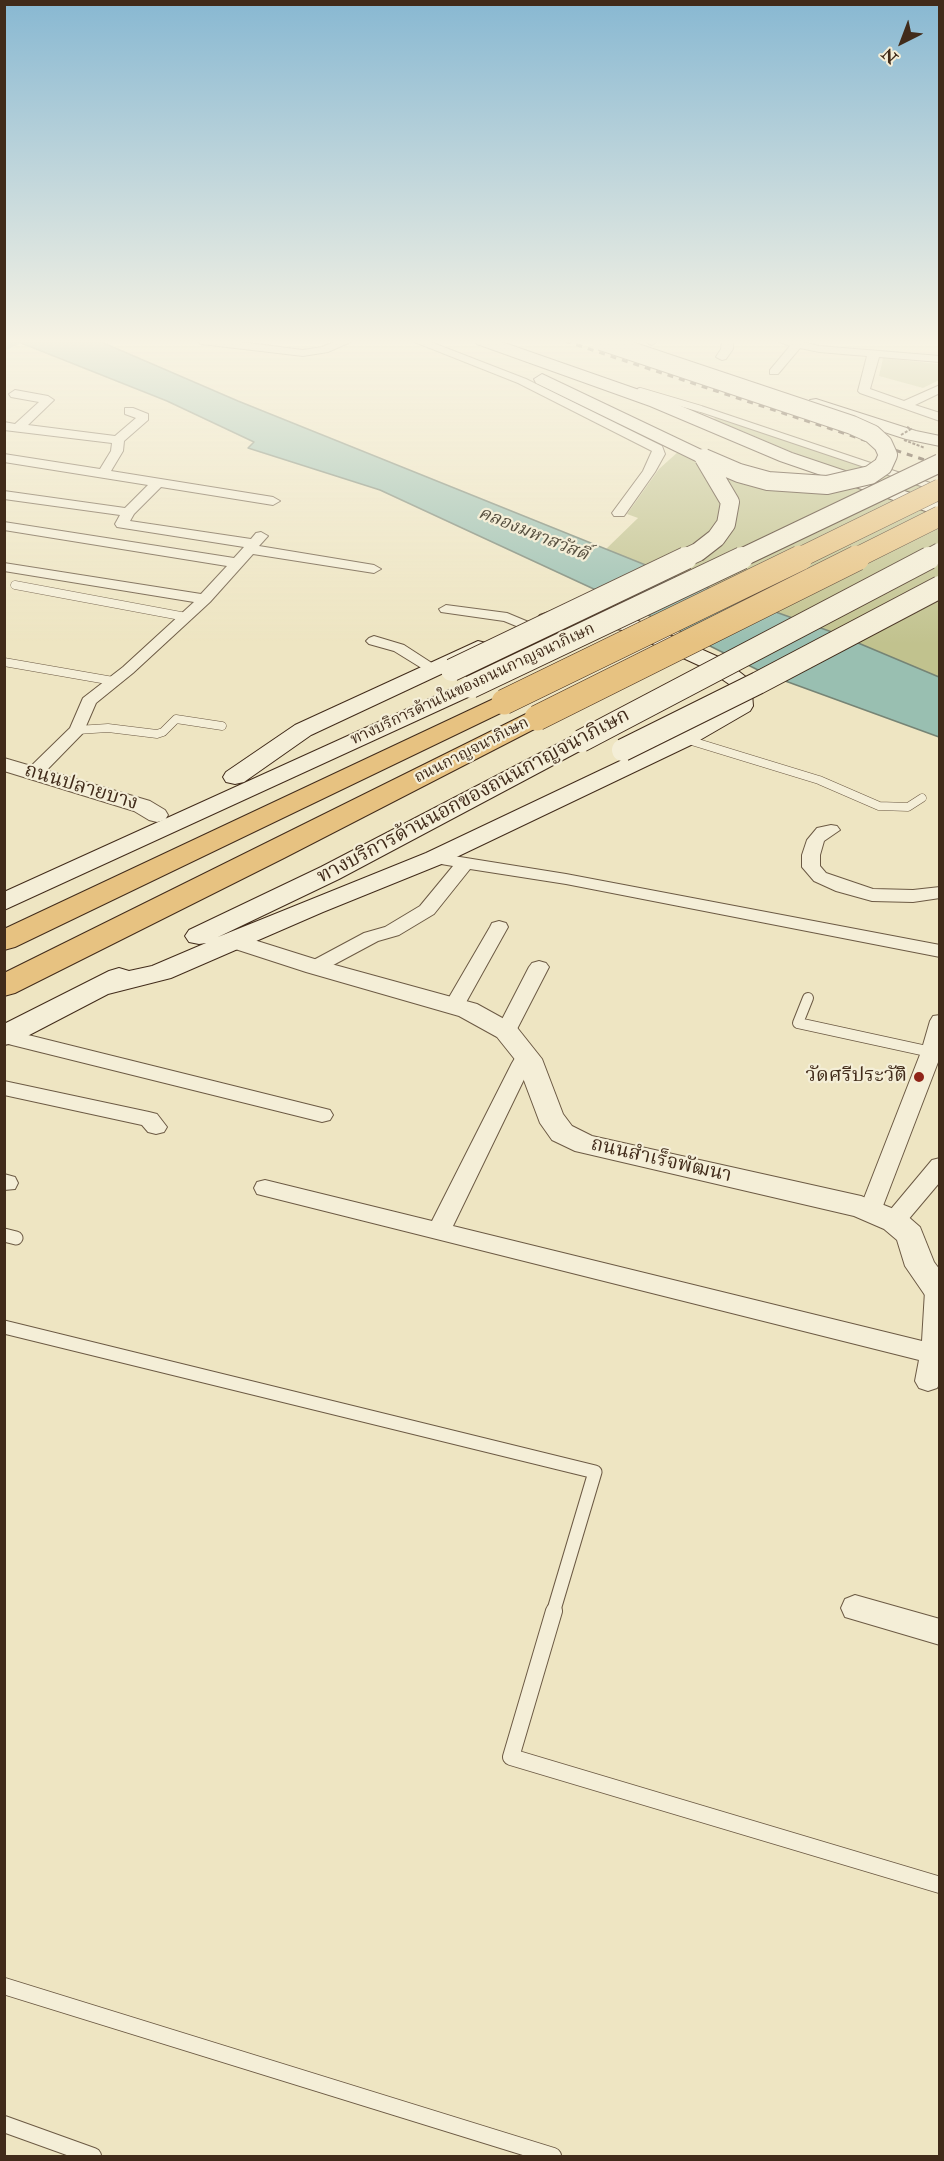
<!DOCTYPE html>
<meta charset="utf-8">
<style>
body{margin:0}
#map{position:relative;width:944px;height:2161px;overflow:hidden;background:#eee5c2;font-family:"IM FELL Double Pica",serif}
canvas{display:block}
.frame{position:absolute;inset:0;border:6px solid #412b1a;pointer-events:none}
.north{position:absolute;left:872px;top:12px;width:60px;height:60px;-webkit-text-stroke:4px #f4eed7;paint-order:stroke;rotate:222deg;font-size:16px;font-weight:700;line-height:24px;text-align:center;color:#412b1a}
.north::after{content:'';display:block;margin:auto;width:21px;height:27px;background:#412b1a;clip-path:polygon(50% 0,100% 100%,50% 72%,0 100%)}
</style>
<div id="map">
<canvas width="944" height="2161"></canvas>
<div class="frame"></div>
<div class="north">N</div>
</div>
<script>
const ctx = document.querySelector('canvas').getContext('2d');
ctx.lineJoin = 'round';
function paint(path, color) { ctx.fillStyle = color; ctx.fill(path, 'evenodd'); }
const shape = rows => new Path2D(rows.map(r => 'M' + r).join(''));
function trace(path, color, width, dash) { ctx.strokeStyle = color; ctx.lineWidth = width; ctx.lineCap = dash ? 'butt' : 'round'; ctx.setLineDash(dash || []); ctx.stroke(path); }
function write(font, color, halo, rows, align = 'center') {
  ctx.font = font + ' "IM FELL Double Pica","Noto Serif Thai",serif'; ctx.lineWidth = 4.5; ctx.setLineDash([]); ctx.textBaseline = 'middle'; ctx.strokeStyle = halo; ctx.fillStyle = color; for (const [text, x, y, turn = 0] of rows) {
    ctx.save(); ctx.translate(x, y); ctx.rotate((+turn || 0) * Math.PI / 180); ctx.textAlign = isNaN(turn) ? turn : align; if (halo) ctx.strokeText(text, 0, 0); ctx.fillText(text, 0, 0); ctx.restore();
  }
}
paint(shape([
 [883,358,939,364,939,380,923,388,879,376],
 [718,417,939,491,939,505,816,462,713,419],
 [679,451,800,478,831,477,939,514,939,677,832,632,663,572,606,549,638,518,627,514,659,469]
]), '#c1c28e');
const water = shape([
 [16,341,99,341,238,401,663,572,832,632,939,677,939,737,766,674,624,603,380,490,248,448,254,442,167,401,16,341]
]);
paint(water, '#99bfb1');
trace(water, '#768475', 1.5);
paint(shape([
 [21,341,19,344,4,351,4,342,21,341]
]), '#99bfb1');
const serviceFar4 = shape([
 [640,391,701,409,939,489]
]);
const serviceFar3 = shape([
 [15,585,186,617],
 [4,662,113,681],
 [77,730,108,728,157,734,163,732,176,719,222,726],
 [685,739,819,780,879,806,908,807,922,798]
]);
const serviceFar2 = shape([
 [808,998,798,1023,931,1052]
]);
const serviceFar1 = shape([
 [4,1235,16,1238],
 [4,1327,595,1472,553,1613]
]);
const service = shape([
 [554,1611,511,1757,940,1885],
 [4,1986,553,2156],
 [4,2124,93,2156]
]);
const minor = shape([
 [196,341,233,341,303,350,322,347,337,341,353,341,328,352,303,356,201,344,196,341],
 [412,341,428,341,526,379,662,446,665,454,655,472,624,516,614,516,612,513,643,471,652,451,518,383,412,341],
 [658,341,652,345,646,342,647,341,658,341],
 [722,341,733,341,733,349,726,359,722,360,716,357,721,349,722,341],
 [777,341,799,341,819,346,940,356,940,362,879,357,870,389,904,401,940,385,940,393,915,405,940,413,940,421,860,393,858,391,867,356,819,352,800,348,778,374,770,374,770,370,790,346,777,341],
 [15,390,48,396,54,400,28,425,115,436,136,418,125,414,125,408,133,408,148,414,148,420,124,441,123,451,111,471,273,497,280,501,273,505,161,487,134,514,130,521,251,539,256,533,261,532,268,536,259,546,374,565,381,569,374,573,253,554,210,602,133,673,96,703,83,733,40,777,28,777,26,773,28,769,70,728,83,698,123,667,194,602,4,571,4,563,201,594,227,566,4,530,4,522,234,558,244,547,117,527,115,524,120,515,4,499,4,491,125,508,148,485,4,462,4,454,100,469,111,451,112,443,4,430,4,422,15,424,39,402,11,397,9,394,15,390],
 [446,605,507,613,531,623,533,626,526,630,504,621,441,612,439,609,446,605],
 [374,636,404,645,441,669,438,672,428,672,394,651,369,644,366,641,369,638,374,636],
 [831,825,837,826,840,830,824,841,820,855,820,866,826,873,873,889,913,890,940,887,940,898,913,902,872,901,836,891,814,881,802,867,802,855,807,840,817,828,831,825],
 [435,853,566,874,940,945,940,957,566,884,470,869,434,914,399,935,378,941,322,971,308,971,305,967,308,963,364,933,385,927,420,906,453,866,429,862,426,858,429,854,435,853],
 [499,921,506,923,508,927,464,1006,461,1011,454,1012,447,1011,444,1006,490,927,492,923,499,921],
 [539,961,546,963,549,967,516,1031,513,1036,506,1038,499,1036,496,1031,529,967,532,963,539,961],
 [940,1015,940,1057,881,1211,878,1217,870,1219,862,1217,859,1211,921,1052,930,1021,933,1016,940,1015],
 [4,1029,322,1108,330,1110,333,1115,330,1120,322,1122,4,1043,4,1029],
 [529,1052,536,1054,539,1059,530,1067,453,1226,922,1341,925,1291,929,1285,940,1283,940,1383,937,1388,928,1391,919,1388,915,1381,919,1360,265,1196,257,1194,254,1188,257,1182,265,1180,432,1221,512,1063,515,1058,529,1052],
 [4,1081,149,1112,157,1114,167,1127,164,1132,156,1134,148,1132,142,1125,4,1095,4,1081],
 [940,1158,940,1182,902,1227,894,1229,886,1227,883,1221,886,1215,932,1160,940,1158],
 [4,1174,15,1177,18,1183,15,1189,4,1190,4,1174],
 [855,1595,940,1619,940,1645,845,1617,841,1608,845,1599,855,1595]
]);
const tertiary = shape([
 [4,758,150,801,165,810,168,815,165,820,157,822,149,820,134,811,4,771,4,758],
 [235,934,324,962,477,1004,515,1025,542,1059,563,1114,572,1126,592,1136,861,1196,904,1213,920,1227,934,1262,940,1270,940,1304,929,1301,905,1266,897,1240,884,1229,854,1216,575,1151,552,1140,540,1123,517,1062,497,1037,459,1016,306,972,226,946,223,941,226,936,235,934]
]);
const secondary = shape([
 [475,341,499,341,662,398,792,453,940,503,940,516,780,461,650,406,477,344,475,341],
 [542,374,710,454,713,458,710,462,704,463,698,462,536,383,534,379,542,374],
 [816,399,916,431,940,436,940,446,906,439,810,408,807,404,810,400,816,399],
 [557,609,577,610,636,620,723,659,751,681,753,706,750,711,693,744,444,863,323,912,171,978,108,994,14,1043,4,1045,4,1024,109,971,119,968,129,971,152,966,206,943,199,944,189,942,185,936,189,930,321,867,573,736,581,734,589,736,593,741,589,746,339,879,218,937,426,853,677,734,730,703,729,684,707,669,622,630,577,622,560,621,547,625,540,623,536,619,540,615,557,609],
 [478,641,486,643,489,648,486,653,311,735,244,782,235,784,226,782,223,777,226,772,295,725,478,641],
 [471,680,479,682,482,687,479,692,4,910,4,892,471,680]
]);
const trunk = shape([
 [504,694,513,697,517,702,513,707,15,947,4,950,4,929,504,694],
 [537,710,546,713,550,718,546,723,284,858,15,993,4,996,4,973,528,713,537,710]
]);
trace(serviceFar4, '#6c5a44', 8);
trace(serviceFar3, '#6c5a44', 9);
trace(serviceFar2, '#6c5a44', 12);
trace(serviceFar1, '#6c5a44', 15);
trace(service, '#6c5a44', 18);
trace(minor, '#6c5a44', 2);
trace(tertiary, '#6c5a44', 2);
trace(secondary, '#412b1a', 2);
trace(trunk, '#412b1a', 2);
trace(serviceFar4, '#f4eed7', 6);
trace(serviceFar3, '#f4eed7', 8);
trace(serviceFar2, '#f4eed7', 10);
trace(serviceFar1, '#f4eed7', 13);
trace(service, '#f4eed7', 16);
paint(minor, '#f4eed7');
paint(tertiary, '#f4eed7');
paint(secondary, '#f4eed7');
paint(trunk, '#e7c281');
trace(shape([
 [565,341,940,465]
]), '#412b1a', 3, [6, 6]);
const secondaryBridgeFar1 = shape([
 [601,341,852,425,872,434,883,444,888,455,883,466,870,475,827,485,768,481,739,473,704,458],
 [683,559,698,552,716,538,726,524,730,502,704,458],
 [739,559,940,463],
 [927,559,940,552]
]);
const secondaryBridge = shape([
 [452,670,686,558],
 [471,687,742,558],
 [581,741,929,558],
 [623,750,758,683,940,587]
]);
const trunkBridgeFar1 = shape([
 [797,559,940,489],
 [854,559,940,516]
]);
const trunkBridge = shape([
 [504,702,800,558],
 [537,718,857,558]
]);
trace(secondaryBridgeFar1, '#412b1a', 20, []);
trace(secondaryBridge, '#412b1a', 24, []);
trace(trunkBridgeFar1, '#412b1a', 21, []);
trace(trunkBridge, '#412b1a', 26, []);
trace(shape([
 [901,435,911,429,907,427],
 [904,440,925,448]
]), '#412b1a', 2, [3, 1.5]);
trace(secondaryBridgeFar1, '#f4eed7', 18);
trace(secondaryBridge, '#f4eed7', 22);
trace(trunkBridgeFar1, '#e7c281', 20);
trace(trunkBridge, '#e7c281', 25);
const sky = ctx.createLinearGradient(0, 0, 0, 644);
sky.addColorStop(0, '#88b8d2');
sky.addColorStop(0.53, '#f7f3e4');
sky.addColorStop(1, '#f7f3e400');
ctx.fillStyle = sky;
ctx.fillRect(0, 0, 944, 644);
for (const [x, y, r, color] of [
 [919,1077,6,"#8f2418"]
]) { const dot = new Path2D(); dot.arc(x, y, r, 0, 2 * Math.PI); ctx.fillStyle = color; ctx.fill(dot); trace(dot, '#f4eed7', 2); }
write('16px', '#412b1a', '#f4eed7', [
 ["ทางบริการด้านในของถนนกาญจนาภิเษก",473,685,-25],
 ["ถนนกาญจนาภิเษก",472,751,-27]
]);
write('italic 18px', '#575040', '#f4eed7', [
 ["คลองมหาสวัสดิ์",533,535,22]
]);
write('20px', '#412b1a', '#f4eed7', [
 ["ถนนปลายบาง",81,788,17],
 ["ทางบริการด้านนอกของถนนกาญจนาภิเษก",474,797,-28],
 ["ถนนสำเร็จพัฒนา",661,1161,13]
]);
write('20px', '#412b1a', '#f4eed7', [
 ["วัดศรีประวัติ",907,1077]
], 'right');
</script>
